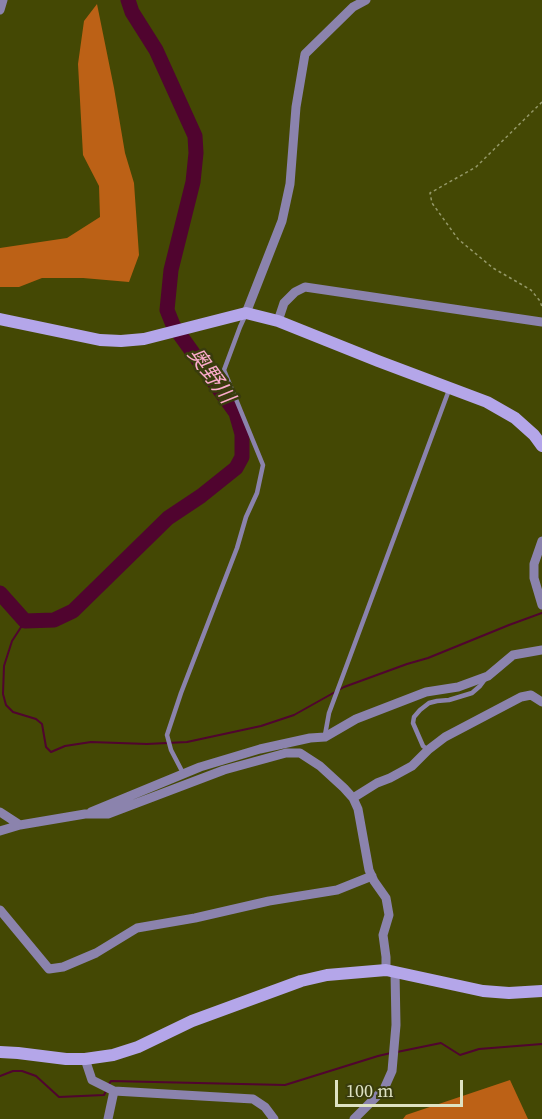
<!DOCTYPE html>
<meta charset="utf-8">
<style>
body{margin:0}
#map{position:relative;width:542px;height:1119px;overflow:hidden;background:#444804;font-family:"Source Serif 4",serif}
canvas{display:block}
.scale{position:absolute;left:335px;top:1080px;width:128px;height:27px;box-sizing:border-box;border:3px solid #dee2c3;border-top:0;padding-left:8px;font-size:18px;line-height:21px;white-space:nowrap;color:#dee2c3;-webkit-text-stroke:4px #393c0d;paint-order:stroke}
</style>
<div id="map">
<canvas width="542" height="1119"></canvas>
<div class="scale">100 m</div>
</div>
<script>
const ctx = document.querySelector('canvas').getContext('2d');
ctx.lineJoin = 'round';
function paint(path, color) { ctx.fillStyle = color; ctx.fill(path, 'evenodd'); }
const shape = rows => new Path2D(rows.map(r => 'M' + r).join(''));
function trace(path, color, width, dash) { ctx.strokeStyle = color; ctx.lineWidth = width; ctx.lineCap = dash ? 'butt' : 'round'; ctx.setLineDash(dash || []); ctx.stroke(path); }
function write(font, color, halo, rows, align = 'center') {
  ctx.font = font + ' "Source Serif 4","Noto Sans JP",serif'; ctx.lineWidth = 5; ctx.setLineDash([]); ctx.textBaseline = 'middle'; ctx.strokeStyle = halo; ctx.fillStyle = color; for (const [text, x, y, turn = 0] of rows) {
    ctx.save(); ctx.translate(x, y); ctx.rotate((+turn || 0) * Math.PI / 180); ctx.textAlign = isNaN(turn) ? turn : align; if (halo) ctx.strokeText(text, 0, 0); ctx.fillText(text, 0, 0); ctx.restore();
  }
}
paint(shape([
 [97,4,114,88,125,153,134,183,139,255,129,282,83,278,42,278,19,287,0,287,0,248,67,238,100,217,99,186,83,155,78,64,84,21],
 [510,1080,528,1119,403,1119,406,1115]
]), '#bc6116');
trace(shape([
 [25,621,12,641,4,666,3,694,6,705,13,712,36,719,42,724,46,747,51,752,65,746,91,742,147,744,187,742,261,726,294,715,344,687,407,664,428,658,509,625,542,613],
 [397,1052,441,1043,460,1055,479,1049,542,1044],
 [0,1076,13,1071,22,1071,36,1076,59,1097,104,1095,107,1089],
 [109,1084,111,1081,285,1085,378,1056,391,1053]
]), '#50042f', 2);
trace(shape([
 [0,593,25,621,54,620,73,611,168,518,201,496,236,468,242,457,242,434,236,413,173,325,167,310,171,270,193,182,196,153,195,136,156,50,132,12,128,0]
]), '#50042f', 15);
trace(shape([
 [542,102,476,167,430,193,432,203,458,239,493,268,531,290,540,301,542,307]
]), '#949868', 1.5, [3, 3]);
trace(shape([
 [325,735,329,713,449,390],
 [428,750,423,746,413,723,414,717,420,710,429,703,437,701,449,700,472,693,480,686,486,678],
 [183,773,171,750,167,735,181,693,237,548,246,517,257,493,263,465,224,370,240,327,245,316]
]), '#8b83ad', 4.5);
trace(shape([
 [0,10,3,0],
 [246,313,282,221,290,184,296,107,305,54,353,7,366,0],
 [278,321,284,303,295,292,305,287,542,322],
 [542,541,534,564,534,578,542,605],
 [353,798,377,783,390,778,412,766,428,750,445,737,521,697,531,695,542,702],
 [0,812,20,825],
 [91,812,200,767,260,749,310,738,325,737,356,719,426,692,458,687,488,676,513,655,542,650],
 [0,831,20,825,85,814,108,814,224,770,286,753,300,753,320,766,344,788,353,798,358,809,369,870,374,881,386,898,389,915,383,935,386,957,386,970],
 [0,910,49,969,63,967,96,953,137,928,195,918,269,901,337,890,372,876],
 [85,1059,92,1080,114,1091,253,1099,265,1107,274,1119],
 [108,1119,114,1091],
 [354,1119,384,1089,392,1071,396,1025,395,972]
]), '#8b83ad', 9);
trace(shape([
 [0,319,100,340,121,341,144,339,246,313,278,321,378,361,487,402,515,418,534,435,542,446],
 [0,1052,18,1053,66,1059,85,1059,113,1055,138,1047,192,1021,301,981,327,975,386,970,483,991,509,993,542,991]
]), '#b4a6e9', 12);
write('italic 21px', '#fcabcc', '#393c0d', [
 ["奥野川",210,376,54]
]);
</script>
